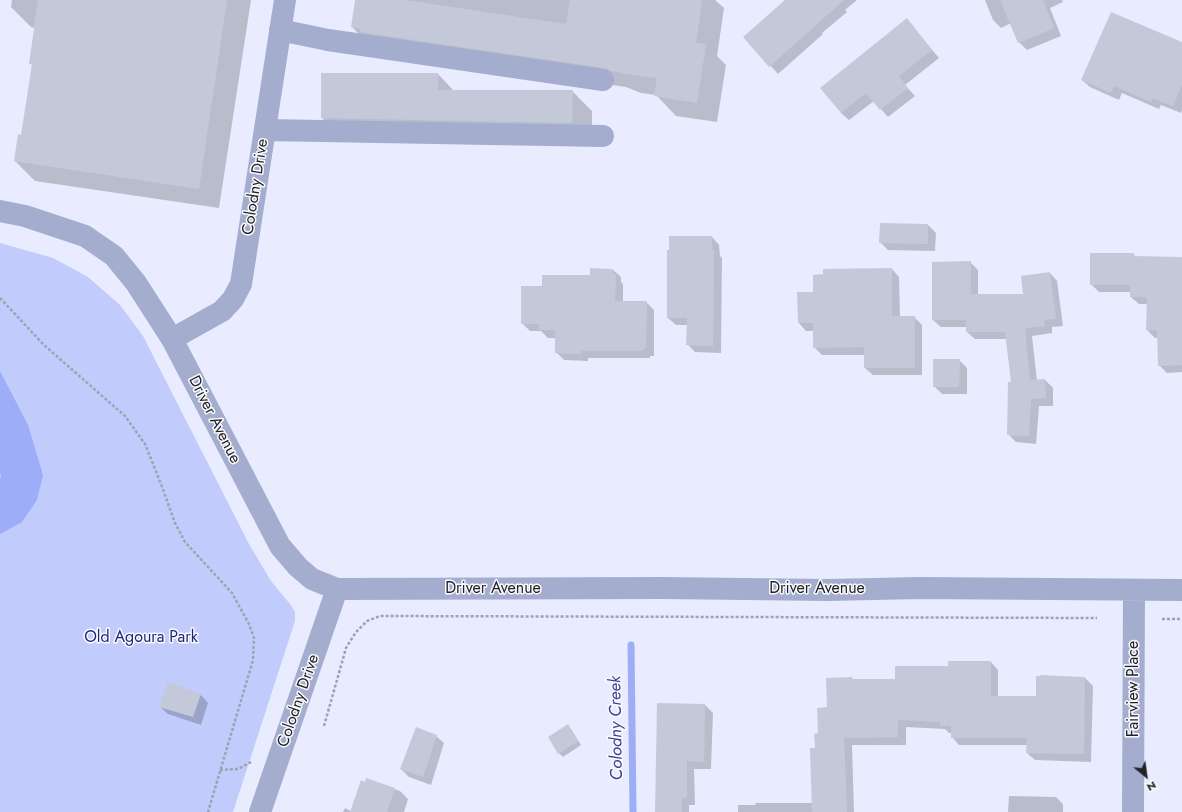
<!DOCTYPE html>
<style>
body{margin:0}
#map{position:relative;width:1182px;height:812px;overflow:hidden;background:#e8ecfe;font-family:Jost,sans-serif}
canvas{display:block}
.north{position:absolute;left:1126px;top:756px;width:40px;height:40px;-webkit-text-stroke:3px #f9fafe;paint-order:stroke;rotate:151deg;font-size:11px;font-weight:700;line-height:16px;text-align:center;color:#212228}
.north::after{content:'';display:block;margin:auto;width:14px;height:18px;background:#212228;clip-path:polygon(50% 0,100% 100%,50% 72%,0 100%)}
</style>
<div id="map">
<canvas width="1182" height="812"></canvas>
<div class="north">N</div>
</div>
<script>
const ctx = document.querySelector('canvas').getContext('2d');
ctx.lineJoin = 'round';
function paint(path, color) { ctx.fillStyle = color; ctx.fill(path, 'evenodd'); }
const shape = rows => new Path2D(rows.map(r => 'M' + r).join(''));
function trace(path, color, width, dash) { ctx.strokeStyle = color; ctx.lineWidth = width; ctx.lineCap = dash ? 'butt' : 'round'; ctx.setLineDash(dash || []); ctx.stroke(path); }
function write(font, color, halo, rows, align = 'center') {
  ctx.font = font + ' Jost,sans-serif'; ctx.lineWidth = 3; ctx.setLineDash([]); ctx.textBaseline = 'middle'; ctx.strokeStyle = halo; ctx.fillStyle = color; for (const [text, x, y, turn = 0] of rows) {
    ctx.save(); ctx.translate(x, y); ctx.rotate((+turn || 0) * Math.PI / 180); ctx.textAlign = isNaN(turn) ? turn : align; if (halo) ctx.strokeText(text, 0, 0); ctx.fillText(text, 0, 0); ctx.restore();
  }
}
paint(shape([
 [0,243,53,258,88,277,120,305,143,336,249,544,271,581,290,604,295,612,295,621,233,812,0,812]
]), '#c1ccfc');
paint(shape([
 [0,371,28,425,43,475,37,500,22,522,0,534,0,479,1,477,0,473]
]), '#9dadf7');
paint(shape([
 [12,0,251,0,219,208,35,181,15,161,22,136,33,66,30,63,35,28,31,27,11,7],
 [356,0,715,0,724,8,717,56,726,65,717,122,676,116,656,95,641,93,626,87,382,52,372,47,352,27],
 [787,0,857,0,845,10,847,12,822,33,823,34,778,74,744,37],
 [985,0,1062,0,1063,2,1050,8,1061,36,1027,50,1019,42,1011,23,1001,28,993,20],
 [907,20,939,58,905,85,915,96,888,117,874,101,849,120,841,113],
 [1182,43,1182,110,1181,113,1161,105,1159,109,1122,93,1119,100,1090,87,1082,80],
 [322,74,438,74,454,91,572,91,592,111,592,143,342,138,322,118],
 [928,225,936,233,935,251,888,250,880,242],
 [712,237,719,245,720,256,722,258,721,353,695,352,687,344,688,325,676,325,668,318,670,251],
 [1133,254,1136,257,1182,258,1182,372,1167,373,1159,365,1158,338,1155,338,1147,330,1148,304,1139,304,1131,297,1131,292,1099,292,1091,284],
 [970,262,978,270,978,295,1024,295,1050,273,1057,281,1063,326,1052,327,1052,333,1032,336,1037,381,1045,380,1053,388,1053,406,1039,406,1036,444,1016,442,1008,434,1012,383,1007,339,975,339,967,332,967,327,941,327,933,320],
 [892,269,899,277,900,317,914,317,922,325,922,375,873,375,865,368,865,355,822,355,814,347,814,331,806,331,799,323,814,293],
 [613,270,621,277,621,282,623,284,623,302,646,302,654,310,654,356,650,356,650,358,588,358,588,361,564,360,556,352,556,338,548,338,541,331,530,331,522,323,543,287],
 [959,360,967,368,967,394,942,394,934,386],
 [991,662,998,670,998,697,1037,697,1041,676,1085,678,1093,686,1091,762,1035,760,1027,753,1028,745,959,745,952,737,952,733,949,733,945,729,906,727,906,745,852,745,854,812,738,812,738,805,756,805,755,803,813,803,816,749,819,734,828,708,852,678,854,680,896,680,949,667],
 [201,695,208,703,201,725,168,714,160,707],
 [705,705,713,713,711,769,694,769,695,805,689,805,689,812,657,812],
 [571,729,581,745,563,757,559,753],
 [436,736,444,743,431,785,409,777,401,769],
 [367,780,400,791,408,799,404,812,343,812,345,808,351,811],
 [1009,796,1056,797,1063,804,1063,812,1008,812]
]), '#0003');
trace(shape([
 [631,645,633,812]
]), '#9dadf7', 7);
paint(shape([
 [38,0,227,0,199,189,14,161,18,134,21,135,32,64,29,64],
 [355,0,404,0,566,24,570,0,702,0,696,43,706,44,697,103,654,96,657,78,619,73,620,72,611,71,605,68,360,32,361,29,351,27],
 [785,0,844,0,769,67,743,37],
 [1000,0,1043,0,1054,28,1018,43],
 [1111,12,1182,42,1182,85,1173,106,1153,98,1151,102,1114,86,1111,93,1081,80],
 [907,18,932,50,899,76,908,88,880,110,866,93,841,113,820,88],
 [321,73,438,73,438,90,573,90,572,123,321,118],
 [880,223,928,224,928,244,879,243],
 [669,236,712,236,712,250,714,250,713,346,686,345,687,318,667,318,667,250,669,250],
 [1090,253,1134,253,1134,256,1182,257,1182,365,1158,366,1157,330,1146,330,1147,297,1130,297,1130,285,1090,285],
 [971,261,971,294,1023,294,1021,276,1050,272,1056,319,1044,320,1045,326,1025,328,1030,380,1045,379,1046,398,1031,399,1029,436,1007,435,1008,382,1011,382,1005,332,966,332,966,320,932,320,932,262],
 [590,268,613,269,613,274,616,275,615,301,647,301,646,348,643,348,643,351,581,351,581,354,555,353,555,330,539,330,539,324,521,324,521,286,542,286,542,275,590,275],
 [892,268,892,316,915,316,915,368,864,368,864,347,813,348,813,323,798,323,797,292,813,292,813,275,823,274,823,269],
 [933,359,960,359,959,387,933,387],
 [948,661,991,661,991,696,1036,696,1036,676,1040,676,1040,675,1085,677,1084,754,1026,753,1027,738,951,738,951,726,940,726,940,722,898,720,898,737,844,738,847,812,812,812,810,748,815,748,814,734,818,733,817,708,827,707,826,678,852,677,852,679,895,679,895,666,948,666],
 [168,682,201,694,193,717,159,707],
 [657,703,705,704,704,762,687,761,687,797,682,798,682,812,655,812],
 [568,724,578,741,558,754,548,737],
 [416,727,437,735,423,777,400,769],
 [366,778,395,788,387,812,350,812,361,780,365,782]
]), '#c4c9da');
trace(shape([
 [0,298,44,345,125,416,145,444,161,484,175,523,185,542,232,593,249,624,254,638,253,660,208,812],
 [1162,619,1182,619],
 [324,726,346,648,356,632,367,621,380,616,1097,618],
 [220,770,238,769,251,762]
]), '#a0a2b0', 2.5, [3, 2]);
trace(shape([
 [280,30,328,40,603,80],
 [265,130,603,136],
 [0,211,25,216,85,236,114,256,136,283,172,339,280,546,298,567,312,579,337,589,662,588,828,590,919,588,1182,590],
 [172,339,222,311,233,299,241,284,285,0],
 [260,812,337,589],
 [1133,812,1134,590]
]), '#a5adce', 22);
write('16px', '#212228', '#f9fafe', [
 ["Colodny Drive",256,187,-81],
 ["Driver Avenue",214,420,63],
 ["Driver Avenue",493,589],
 ["Driver Avenue",817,589],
 ["Fairview Place",1134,689,-90],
 ["Colodny Drive",299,701,-71]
]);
write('16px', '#232478', '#f9fafe', [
 ["Old Agoura Park",141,638]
]);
write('italic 17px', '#394197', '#f9fafe', [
 ["Colodny Creek",617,728,-91]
]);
</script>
